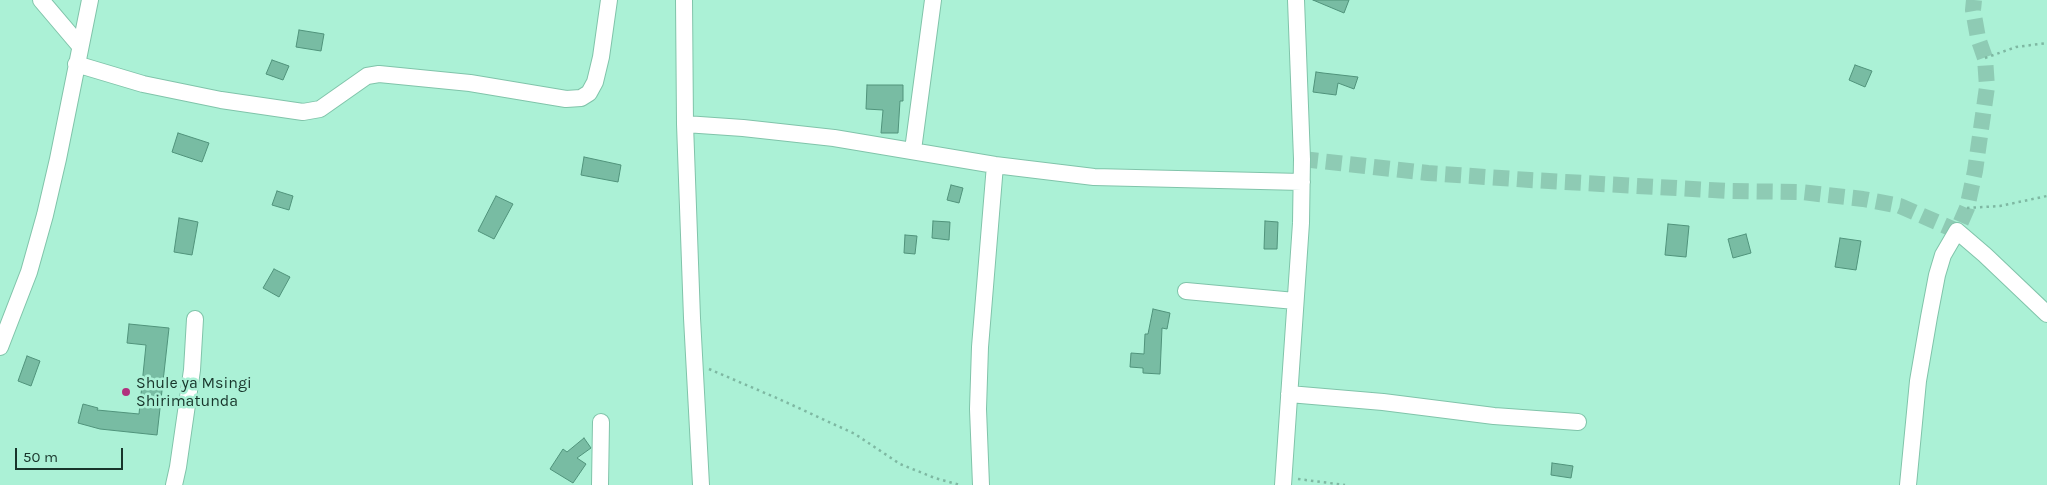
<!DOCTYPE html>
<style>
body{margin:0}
#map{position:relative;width:2047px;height:485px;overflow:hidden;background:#abf1d6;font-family:Karla,sans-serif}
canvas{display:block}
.scale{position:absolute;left:15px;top:448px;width:108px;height:22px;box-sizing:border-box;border:2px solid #18352b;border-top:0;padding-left:6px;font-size:15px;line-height:18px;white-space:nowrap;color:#18352b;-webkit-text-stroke:4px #abf1d6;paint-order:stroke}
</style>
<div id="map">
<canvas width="2047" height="485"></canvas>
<div class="scale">50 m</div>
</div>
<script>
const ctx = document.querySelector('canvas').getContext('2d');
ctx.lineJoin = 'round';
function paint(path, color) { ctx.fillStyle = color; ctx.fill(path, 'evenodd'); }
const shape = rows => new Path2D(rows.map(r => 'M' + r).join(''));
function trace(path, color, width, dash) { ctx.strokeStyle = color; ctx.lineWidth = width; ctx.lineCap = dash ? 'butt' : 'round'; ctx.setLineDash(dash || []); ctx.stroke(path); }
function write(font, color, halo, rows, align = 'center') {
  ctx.font = font + ' Karla,sans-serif'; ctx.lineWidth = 5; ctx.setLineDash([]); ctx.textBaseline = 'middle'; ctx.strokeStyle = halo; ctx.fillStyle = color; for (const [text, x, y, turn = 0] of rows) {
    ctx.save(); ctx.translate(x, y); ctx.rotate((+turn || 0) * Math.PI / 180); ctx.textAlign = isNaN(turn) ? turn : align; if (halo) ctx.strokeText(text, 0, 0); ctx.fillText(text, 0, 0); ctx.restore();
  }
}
const building = shape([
 [1313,0,1349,0,1344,13,1313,0],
 [299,30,324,34,321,51,296,47,299,30],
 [272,60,289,66,283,80,266,74,272,60],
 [1855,65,1872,71,1865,87,1849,80,1855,65],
 [1316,72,1323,73,1358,77,1354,89,1338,83,1336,95,1313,92,1316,72],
 [867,85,903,85,903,101,900,101,898,133,881,133,883,110,866,109,867,85],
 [178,133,209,143,202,162,172,152,178,133],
 [584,157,621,165,618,182,581,175,584,157],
 [951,185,963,188,959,203,947,200,951,185],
 [277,191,293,196,289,210,272,205,277,191],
 [496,196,513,204,494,239,478,231,496,196],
 [179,218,198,222,192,255,174,252,179,218],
 [933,221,950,222,949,240,932,238,933,221],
 [1265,221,1278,222,1277,249,1264,249,1265,221],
 [1668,224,1689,226,1686,257,1665,255,1668,224],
 [1746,234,1751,253,1733,258,1728,239,1746,234],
 [905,235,917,236,915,254,904,253,905,235],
 [1840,238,1861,241,1856,270,1835,267,1840,238],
 [274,269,290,277,279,297,263,288,274,269],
 [1153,309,1170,313,1167,329,1162,328,1160,374,1143,373,1143,368,1130,367,1131,353,1144,354,1145,334,1148,334,1153,309],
 [129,324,169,328,157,435,100,429,78,423,83,404,98,408,97,410,139,414,146,345,127,343,129,324],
 [27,356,40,361,31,386,18,381,27,356],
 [584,438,591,448,577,458,586,464,573,483,550,469,563,449,567,452,584,438],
 [1552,463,1573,466,1571,478,1551,475,1552,463]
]);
paint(building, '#78bca3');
trace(building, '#50937b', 1);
trace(shape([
 [1302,159,1428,173,1530,180,1729,191,1801,192,1863,199,1900,206,1957,231,1967,208,1975,171,1987,87,1985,58,1978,38,1973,10,1974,0]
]), '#8ecbb4', 16, [16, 8]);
const street = shape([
 [41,0,80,46],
 [684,0,685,124,692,318,701,485],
 [76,64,143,84,221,100,303,112,320,109,367,76,379,74,470,83,566,99,581,98,589,93,595,82,601,57,609,0],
 [685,124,743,128,834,138,995,165,1094,177,1302,182],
 [913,150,933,0],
 [1186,291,1295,301],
 [0,347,29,272,45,215,58,159,90,0],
 [1289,394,1383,402,1494,416,1578,422],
 [174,485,178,467,192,370,195,319],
 [600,485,601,422],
 [981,485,978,409,980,347,995,165],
 [1283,485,1301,223,1302,159,1296,0],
 [1908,485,1918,381,1929,317,1937,275,1943,255,1957,231,1985,255,2047,314]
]);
trace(street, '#80c4aa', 18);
trace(shape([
 [1985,58,2016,47,2047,43],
 [1967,208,2000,206,2047,196],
 [709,369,779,399,855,434,900,464,935,478,960,485],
 [1298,479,1345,485]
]), '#7eb8a2', 2.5, [2.5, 4]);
trace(street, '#fff', 16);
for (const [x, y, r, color] of [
 [126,392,5,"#b1317d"]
]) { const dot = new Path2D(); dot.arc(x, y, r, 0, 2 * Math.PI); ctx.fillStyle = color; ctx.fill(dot); trace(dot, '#abf1d6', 2); }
write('16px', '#18352b', '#abf1d6', [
 ["Shule ya Msingi",136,383],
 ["Shirimatunda",136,401]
], 'left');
</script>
